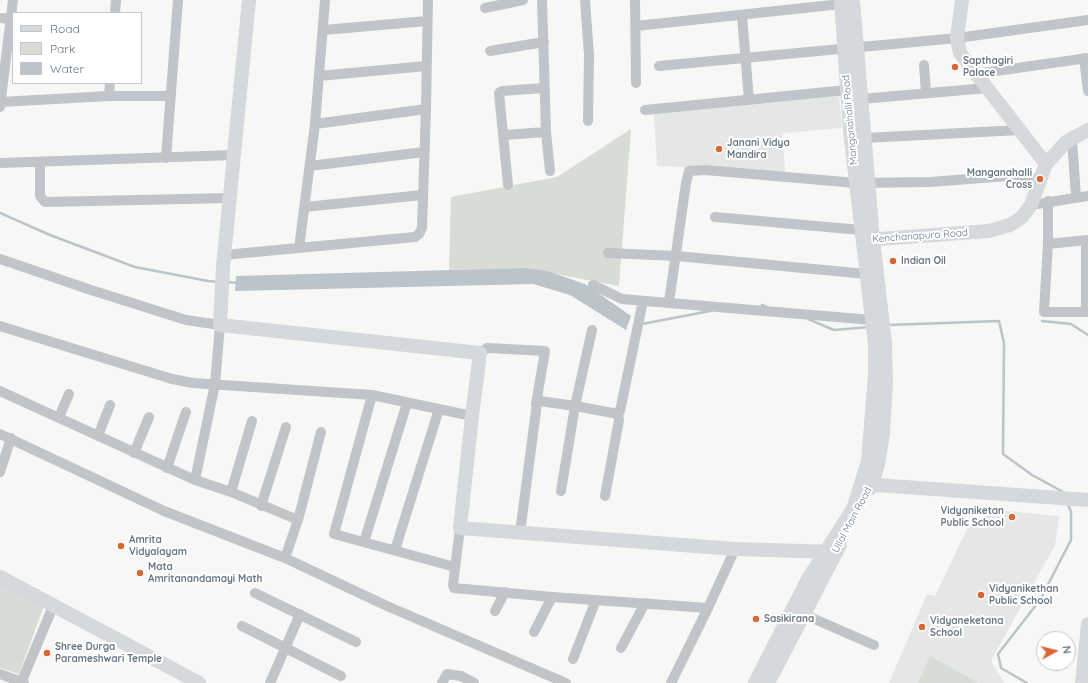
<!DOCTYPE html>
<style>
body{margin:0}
#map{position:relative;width:1088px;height:683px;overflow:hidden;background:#f7f7f5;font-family:Quicksand,sans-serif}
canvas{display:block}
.legend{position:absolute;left:12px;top:12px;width:130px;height:72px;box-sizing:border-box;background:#fff;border:1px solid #c3c8ce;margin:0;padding:5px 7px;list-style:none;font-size:12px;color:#687684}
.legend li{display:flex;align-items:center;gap:8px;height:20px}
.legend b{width:20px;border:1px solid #c3c8ce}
.north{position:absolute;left:1036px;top:631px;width:40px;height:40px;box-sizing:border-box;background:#fff;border:1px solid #c3c8ce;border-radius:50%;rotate:83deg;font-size:11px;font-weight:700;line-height:16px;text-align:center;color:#687684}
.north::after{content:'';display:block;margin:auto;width:14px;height:18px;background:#d86734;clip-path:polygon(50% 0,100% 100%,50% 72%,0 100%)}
</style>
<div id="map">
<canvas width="1088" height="683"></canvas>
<ul class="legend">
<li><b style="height:5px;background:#d5d9dc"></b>Road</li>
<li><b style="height:11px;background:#d7dcd4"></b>Park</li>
<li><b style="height:11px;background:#bbc4ca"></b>Water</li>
</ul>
<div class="north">N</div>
</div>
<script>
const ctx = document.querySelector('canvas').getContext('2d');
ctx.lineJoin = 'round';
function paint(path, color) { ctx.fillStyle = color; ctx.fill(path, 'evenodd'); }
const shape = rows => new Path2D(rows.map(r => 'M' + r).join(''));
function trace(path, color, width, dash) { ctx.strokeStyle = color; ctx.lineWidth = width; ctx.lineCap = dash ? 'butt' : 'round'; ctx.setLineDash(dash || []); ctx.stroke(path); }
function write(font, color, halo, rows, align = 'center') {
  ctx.font = font + ' Quicksand,sans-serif'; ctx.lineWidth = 4; ctx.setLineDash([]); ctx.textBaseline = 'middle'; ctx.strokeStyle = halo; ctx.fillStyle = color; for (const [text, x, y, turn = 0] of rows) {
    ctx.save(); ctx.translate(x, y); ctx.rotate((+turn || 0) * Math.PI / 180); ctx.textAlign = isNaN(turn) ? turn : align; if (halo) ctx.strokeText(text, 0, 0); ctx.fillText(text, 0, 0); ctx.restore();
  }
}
paint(shape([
 [839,96,842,128,782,133,785,172,657,166,654,112],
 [987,509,1059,516,1055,545,991,661,1004,683,889,683,927,594,935,596,971,521,980,523]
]), '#e5e6e6');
paint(shape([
 [631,129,619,286,524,268,449,270,451,197,557,177],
 [0,582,45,603,19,674,0,668],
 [930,656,978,683,918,683]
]), '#d7dcd4');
paint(shape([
 [524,268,547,271,585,284,631,316,626,330,570,295,533,284,235,291,236,276]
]), '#bbc4ca');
trace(shape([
 [0,213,50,235,135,267,208,281,219,282],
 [228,282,239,283],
 [762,305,767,307],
 [808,319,834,330,869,327],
 [1042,321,1071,324,1088,335],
 [642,324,710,311],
 [888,325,999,321,1004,343,1003,454,1032,475,1065,493],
 [1027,683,1001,668,998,654,1040,600,1071,540,1071,512,1068,504]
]), '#bbc4ca', 2.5);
trace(shape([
 [585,0,589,55,588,121],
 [635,0,636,83],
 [485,8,523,0],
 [115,13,116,0],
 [742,16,749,100],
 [0,18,11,19],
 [636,26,841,4],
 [324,30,427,21],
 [490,51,544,42],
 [1084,58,1088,91],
 [924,65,926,93],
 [659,66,957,38,1088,20],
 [975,74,1088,58],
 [319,76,426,66],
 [109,96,110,83],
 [861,99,987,88],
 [0,102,109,96,171,96],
 [0,107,13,0],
 [645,110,847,90],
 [315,124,426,109],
 [546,132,550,171],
 [504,135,546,132,542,0],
 [865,138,1020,130],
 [1072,139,1076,197],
 [166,158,178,0],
 [40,162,40,196,45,202,230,198],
 [0,163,234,155],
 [310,166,424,152],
 [508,185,499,93,502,91,544,88],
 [1048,201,1048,244,1044,312,1088,312],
 [1031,205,1088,196],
 [305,207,422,195],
 [715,217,861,230],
 [1048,244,1088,240],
 [299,248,315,124,325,0],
 [608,253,677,256,866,274],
 [224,255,415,237,419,234,422,228,426,109,428,0],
 [0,259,91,290,186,320,220,325,215,384,195,480],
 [593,285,622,299,872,320],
 [669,302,686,183,689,171,705,170,856,183,930,182,1008,176,1040,179],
 [1086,311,1086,240],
 [0,326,172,379,193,383,372,395,472,416],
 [480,353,487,348,545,351,536,404],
 [0,391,195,480,231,492,298,520],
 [372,395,334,534,455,567],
 [59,417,69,394],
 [0,434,164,511,285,558,387,606,566,683],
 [98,436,110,405],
 [134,453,149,417],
 [167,468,186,412],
 [0,472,11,438],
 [561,491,575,406,592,330],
 [231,492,252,421],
 [605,496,619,420,618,414,620,411,643,301],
 [261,506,286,427],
 [460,528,453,585,454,588,552,597,708,608,735,549],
 [520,533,537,403,540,401,575,406,618,414],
 [364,542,407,403],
 [395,550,439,409],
 [285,558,298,520,321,432],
 [255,593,356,642],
 [495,611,505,592],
 [803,614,874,645],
 [242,626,341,676],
 [534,632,552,597],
 [621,648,645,603],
 [573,659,596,600],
 [0,674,24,683],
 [21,683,54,604],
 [270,683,300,614],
 [442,683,447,674,461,676,474,683],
 [671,683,708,608]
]), '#c1c4c8', 10);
trace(shape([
 [249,0,223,267,220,325,480,353,472,416,460,528,735,549,835,552],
 [853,0,873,239,885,343,886,382,883,434,878,465,871,488],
 [962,0,957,38,960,53,1046,164],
 [865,240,989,231,1010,225,1022,217,1031,205,1046,164,1066,142,1088,130],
 [863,484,1088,500],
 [0,577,199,683],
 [755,683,808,579,853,509,868,461,875,375,875,345,850,131,841,0],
 [768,683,840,545],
 [1082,683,1088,624]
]), '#d5d9dc', 14);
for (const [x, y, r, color] of [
 [955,67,4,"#d86734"],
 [719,149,4,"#d86734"],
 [1040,179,4,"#d86734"],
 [893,261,4,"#d86734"],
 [1012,517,4,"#d86734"],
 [121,546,4,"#d86734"],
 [140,573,4,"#d86734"],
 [981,595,4,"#d86734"],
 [756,619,4,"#d86734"],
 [922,627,4,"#d86734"],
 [47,653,4,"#d86734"]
]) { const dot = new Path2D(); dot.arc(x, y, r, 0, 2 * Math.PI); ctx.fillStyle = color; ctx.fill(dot); trace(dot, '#fff', 1.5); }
write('bold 10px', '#687684', '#fff', [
 ["Sapthagiri",963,61],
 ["Palace",963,73],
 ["Janani Vidya",727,143],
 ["Mandira",727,155],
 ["Manganahalli",1032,173,"right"],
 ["Cross",1032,185,"right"],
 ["Indian Oil",901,261],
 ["Vidyaniketan",1004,511,"right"],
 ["Public School",1004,523,"right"],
 ["Amrita",129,540],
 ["Vidyalayam",129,552],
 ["Mata",148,567],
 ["Amritanandamayi Math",148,579],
 ["Vidyanikethan",989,589],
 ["Public School",989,601],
 ["Sasikirana",764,619],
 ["Vidyaneketana",930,621],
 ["School",930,633],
 ["Shree Durga",55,647],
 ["Parameshwari Temple",55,659]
], 'left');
write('10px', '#687684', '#fff', [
 ["Manganahalli Road",850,120,-95],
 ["Kenchanapura Road",920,236,-4],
 ["Ullal Main Road",852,520,-62]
]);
</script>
